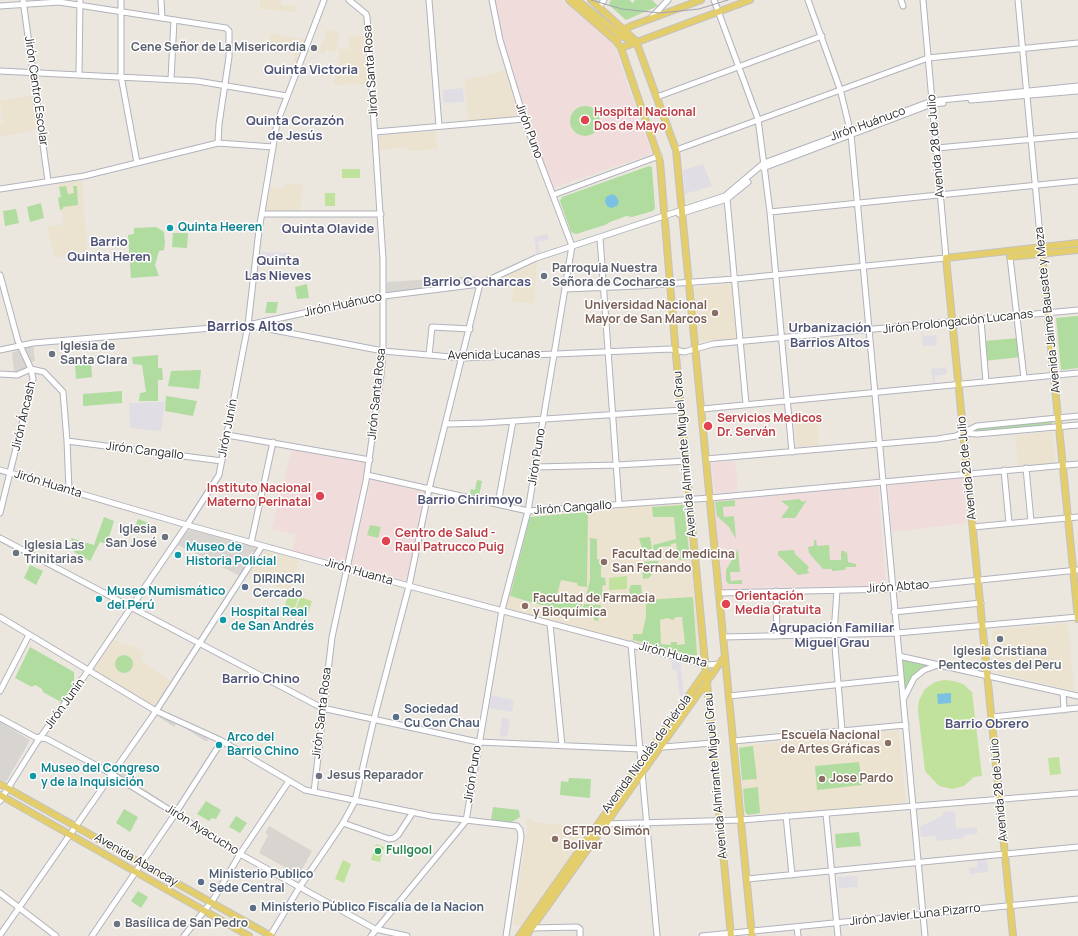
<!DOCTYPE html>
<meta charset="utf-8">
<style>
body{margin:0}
canvas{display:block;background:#ebe6de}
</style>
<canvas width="1078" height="936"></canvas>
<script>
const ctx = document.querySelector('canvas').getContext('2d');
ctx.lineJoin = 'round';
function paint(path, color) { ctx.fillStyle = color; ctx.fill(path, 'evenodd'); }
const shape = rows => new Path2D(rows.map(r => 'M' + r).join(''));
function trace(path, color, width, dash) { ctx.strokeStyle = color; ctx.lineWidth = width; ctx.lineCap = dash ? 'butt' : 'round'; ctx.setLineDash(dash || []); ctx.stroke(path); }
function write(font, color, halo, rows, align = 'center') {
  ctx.font = font + ' Manrope,sans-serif'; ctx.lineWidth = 3; ctx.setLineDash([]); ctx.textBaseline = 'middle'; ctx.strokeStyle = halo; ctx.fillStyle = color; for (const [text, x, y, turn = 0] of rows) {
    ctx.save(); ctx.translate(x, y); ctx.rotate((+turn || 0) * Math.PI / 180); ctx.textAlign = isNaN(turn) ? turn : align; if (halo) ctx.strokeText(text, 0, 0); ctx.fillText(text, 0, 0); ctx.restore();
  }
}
paint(shape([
 [463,88,464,102,444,103,442,90],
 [703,164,712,186,685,194,683,170],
 [547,234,548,240,538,242,540,254,537,255,534,237],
 [261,252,291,253,291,261,267,261,268,258,262,258],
 [921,331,923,331,924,336,936,335,937,345,923,346],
 [946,367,947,374,935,376,935,383,933,383,931,369],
 [165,402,161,431,130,428,129,403],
 [671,658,680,660,684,696,680,696,676,670,672,670],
 [490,695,514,700,512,712,487,708],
 [502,718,510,719,507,736,499,737],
 [955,811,956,829,977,827,977,834,964,835,964,838,936,841,936,836,921,837,920,827,943,815,943,812],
 [987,859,988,872,970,874,969,868,977,867,977,860],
 [857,876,858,887,839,888,838,877]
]), '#e0dee4');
paint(shape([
 [260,0,281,0,281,5,296,6,296,12,260,9],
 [327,29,339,32,336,52,326,49,324,54,309,51,312,43,322,46],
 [271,33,305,40,296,65,292,64,295,55,267,47],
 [366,36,368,84,333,85,339,63,339,49,349,49,349,37],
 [506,70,520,114,518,117,468,121,465,80],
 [33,95,38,129,0,137,0,123,3,122,0,101],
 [436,131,437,149,407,151,407,147,379,150,378,136],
 [82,180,87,251,55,258,47,227,64,224,58,198,61,197,58,184],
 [285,183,303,185,300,211,266,212,271,187,284,189],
 [537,262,534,303,512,302,514,284,505,288,503,278],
 [732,284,737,339,699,341,694,288],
 [817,418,819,445,798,447,797,445,795,419],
 [1052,432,1055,463,1018,466,1015,435],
 [685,502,701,660,506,608,529,515],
 [265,550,299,560,290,591,248,577],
 [1068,623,1074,691,996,672,992,631],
 [114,640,135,647,144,653,140,660,172,682,155,707,93,670],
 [897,731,899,732,906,802,904,805,747,815,745,813,739,746],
 [531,819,532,822,590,828,523,925,513,925,528,825,526,825,526,822,528,819]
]), '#ebe3cf');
paint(shape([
 [495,0,562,0,610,41,615,48,652,154,552,188,502,40],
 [292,450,365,461,367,463,353,532,350,532,349,541,351,542,345,563,293,552,296,535,272,529],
 [735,461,738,491,715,493,711,463],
 [962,477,967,523,892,532,888,485],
 [371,479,425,491,427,494,407,580,404,581,351,566],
 [878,486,886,586,769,587,721,591,714,500]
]), '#f1dcdc');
paint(shape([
 [611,0,629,0,633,3,635,0,652,0,658,6,626,20,609,5],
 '570 121a15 15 0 1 1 30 0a15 15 0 1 1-30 0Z',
 [649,166,652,167,655,208,653,211,632,217,626,216,610,222,605,225,576,234,571,232,560,201,562,197],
 [66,186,68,194,74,193,73,186,77,186,78,205,63,207,63,209,60,210,58,198,61,197,59,187],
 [41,203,44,218,30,222,27,207],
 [16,209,19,223,5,226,3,211],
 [156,227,164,232,165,243,164,250,159,251,155,265,159,276,131,278,128,235,134,234,134,228],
 [173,233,188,233,187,248,172,247],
 [307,284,309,298,297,299,295,287],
 [267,302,278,302,276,313,265,313],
 [1078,316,1078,368,1061,370,1056,318],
 [1019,338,1021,357,984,361,983,341],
 [158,355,158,368,162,368,163,380,158,380,158,401,139,401,140,393,146,392,142,365,133,364,132,357],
 [91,362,92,377,76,379,75,364],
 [201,370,199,389,168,386,171,371],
 [122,391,122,403,83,406,83,394],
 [166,396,197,401,193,416,165,411],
 [1052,421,1053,425,976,432,975,427],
 [477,480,482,481,479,496,470,494,471,489,475,490],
 [799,499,803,502,807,500,795,518,781,518,789,507,781,501],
 [735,500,735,506,723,507,723,509,724,517,734,516,736,539,729,527,717,516,715,502],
 [682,505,684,506,690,560,681,560,678,559,676,543,671,544,671,546,660,547,659,550,654,551,653,545,676,539,674,517,653,517,652,507],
 [588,512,587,587,578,586,577,583,561,580,556,599,582,604,579,616,510,596,530,517],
 [104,517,114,521,107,544,100,542,90,561,74,552,71,538,94,545],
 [138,519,149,523,143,533,134,529],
 [370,525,381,527,378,538,367,535],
 [650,537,652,549,643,551,639,538],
 [590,538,597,539,597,559,607,562,607,565,601,567,601,577,605,578,606,585,602,586,603,596,600,602,585,600,590,580],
 [814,540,816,540,817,546,829,545,830,560,841,560,841,551,845,551,845,553,847,552,848,562,856,564,856,567,846,567,845,570,832,571,832,569,823,569,809,553,808,547,814,546],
 [738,549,740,572,731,572,730,573,731,581,742,580,742,584,729,584,726,581,726,570],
 [794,550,795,554,809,567,807,570,810,573,798,575,778,555,778,551],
 [653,561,658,561,659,564,649,578,643,579,642,562],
 [30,565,43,571,36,585,24,578],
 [631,585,641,585,642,596,630,595,629,590],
 [693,597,697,655,690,655,633,640,633,634,642,634,646,617,646,600],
 [675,617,682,617,685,644,677,645,677,642,671,642,670,645,661,644,660,620,667,618,674,620],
 [584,604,601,605,598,621,594,620,594,616,589,615,588,618,581,616],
 [30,647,74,672,74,686,61,702,43,692,42,689,35,685,32,687,15,678],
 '115 664a9 9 0 1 1 18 0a9 9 0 1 1-18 0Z',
 [902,660,926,664,926,667,910,680,905,688],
 [753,746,757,779,742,780,739,748],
 [859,762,862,785,817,790,815,766],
 [569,778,591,779,590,798,560,795,561,781,568,782],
 [758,787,760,813,748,815,745,812,743,789],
 [206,801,221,810,216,819,212,818,209,821,197,814],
 [493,807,519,810,520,817,510,823,491,820],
 [124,809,138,817,130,832,116,823],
 [236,816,247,823,240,833,229,827],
 [859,832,861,846,836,848,835,834],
 [138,891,148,897,141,908,131,901]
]), '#b0dca0');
paint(shape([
 [342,169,360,169,360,178,342,178],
 [325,193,335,193,335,206,325,206],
 [627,576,627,589,609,590,609,578],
 [289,593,299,596,292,615,283,611],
 [300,597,312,601,306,619,294,615],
 [944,680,954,681,963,684,972,692,982,776,974,777,964,786,952,789,939,786,925,771,918,710,919,700,925,689,935,682],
 [1059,757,1061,774,1050,775,1048,758],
 [376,844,384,847,380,862,371,860],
 [343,860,351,864,344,883,335,879]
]), '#c0e29c');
paint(shape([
 [477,276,468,281,468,283,387,294,387,282],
 [33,343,35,361,32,362,27,361,20,345],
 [18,350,27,367,21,372,14,372,12,353],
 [190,530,241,542,256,547,258,549,256,552,252,552,244,567,245,570,240,576,178,545,185,533],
 [162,715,207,737,208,741,205,741,177,723,174,727,159,717],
 [0,722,30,740,6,782,0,779],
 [122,768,139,779,136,784,164,802,163,804,118,775],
 [269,826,312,851,299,875,259,853,268,835,265,833]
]), '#d8d5d0');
paint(shape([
 [612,194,616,196,619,202,617,206,611,208,607,206,605,202,606,197],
 [951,693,951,703,938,704,937,694]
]), '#7bc1e3');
const minor = shape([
 [23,0,48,181],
 [121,0,121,76,137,163],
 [161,0,162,18],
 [429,0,439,126],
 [714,0,758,119,770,212,792,452],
 [808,0,840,89,851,134,925,936],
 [901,0,903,6],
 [1018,0,1041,246],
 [0,6,59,2,226,28,229,31,229,57,219,124,218,143],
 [599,7,604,0],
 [651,18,668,0],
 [0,71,197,81,287,96],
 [79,74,80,0],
 [171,79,174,20],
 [657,97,822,36],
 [971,100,1078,91],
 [375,132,524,119],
 [937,148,1078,135],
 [676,150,928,58,1078,43],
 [763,168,932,104,943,103],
 [0,189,84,176,218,143,273,147],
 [553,195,659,156],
 [727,199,746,404],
 [770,212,1078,181],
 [262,214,381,214],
 [679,214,727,199,748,182],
 [600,238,619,504],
 [1010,257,1024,378],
 [0,275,18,341,31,369,33,379,0,513],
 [565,289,638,286,735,279,946,258,923,0],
 [981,320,986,382],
 [253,326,383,351,463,358,671,349,684,352,713,344,1078,310],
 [0,350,33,343,248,325,384,296,480,284,536,258,725,196,764,163,932,101,1078,86],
 [429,355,432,327,470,329],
 [31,369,44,372,63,392,67,441,69,490],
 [0,374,17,375,31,369],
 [702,409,1078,373],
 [447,424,484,423,682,410],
 [964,433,977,434,1078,425],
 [227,435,370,460],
 [67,441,222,461],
 [706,459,937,439,956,436,977,426,1078,416],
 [536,467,617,465,687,461],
 [1026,468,1031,521],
 [0,470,187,525,409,586,707,665,720,664],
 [1004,470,1009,523],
 [367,475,528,511,710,498,1078,464],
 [498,504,513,421],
 [973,527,1078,517],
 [0,538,322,708,478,742,640,749,712,743],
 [251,543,273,442],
 [837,590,834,634,842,731],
 [776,591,777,636],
 [718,593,892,589,1078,570],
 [894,612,981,603],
 [0,617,156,711,220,740,305,790,431,816,517,826,520,830,521,837,506,936],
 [550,624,562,746],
 [723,637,897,633,1078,617],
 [631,644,641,763],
 [899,656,1078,696],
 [0,691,29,635],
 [1063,693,1064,710],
 [729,696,901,678],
 [904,698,914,678,924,670,938,665],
 [992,717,1078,708],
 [0,718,35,737,47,739,112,774,240,854,375,929,407,936],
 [733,741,906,725],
 [642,772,657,936],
 [314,792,332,637,366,481,381,375,383,351,383,259,367,17,366,14,349,0],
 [0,801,37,742,88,671,187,525,219,475,248,325,259,230,277,123,324,0],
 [826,814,838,936],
 [786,816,792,875],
 [343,823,389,839,394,838,398,835,413,812],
 [604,824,741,820,1078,793],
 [747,879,1078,847],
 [0,893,56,936],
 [797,927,798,936],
 [532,928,577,927,580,929,580,936],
 [0,935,156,711,262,546],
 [92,936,175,814,218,747],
 [184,936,213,900,240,854,289,781],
 [270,936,299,888,343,823,355,801,374,719,409,586,429,489,480,284],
 [371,936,466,821,502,610,528,511,572,246,524,119,500,40,492,0],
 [702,936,1078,899]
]);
const major = shape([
 [569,0,616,41,621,48,660,162,676,356,731,936],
 [577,0,620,35,629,40,636,41],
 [591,0,636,41,676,150,752,936],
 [616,41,625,29,631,26,701,0],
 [621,48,750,0],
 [1041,246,1078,619],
 [1010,257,1078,250],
 [0,784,271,936],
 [0,795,249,936],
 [519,936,706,671],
 [526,936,725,656],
 [1013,936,946,258,1078,243]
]);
trace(minor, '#b1b3bd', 7);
trace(major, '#c3c3c3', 8);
trace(minor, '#fff', 5);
trace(major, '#e3ce6b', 6);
trace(shape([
 [591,0,622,9,660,13,699,9,728,0]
]), '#a1a3b3', 1);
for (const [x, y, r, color] of [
 [314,48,4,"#6b7280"],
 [585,120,5,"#e0444e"],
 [170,228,4,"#0f9aa8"],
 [544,276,4,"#6b7280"],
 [715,313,4,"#8d6e63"],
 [52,354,4,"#6b7280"],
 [708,426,5,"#e0444e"],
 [320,496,5,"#e0444e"],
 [165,537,4,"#6b7280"],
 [386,541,5,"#e0444e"],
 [16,553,4,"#6b7280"],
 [178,555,4,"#0f9aa8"],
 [604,562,4,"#8d6e63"],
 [245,587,4,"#5c6f8a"],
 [99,599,4,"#0f9aa8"],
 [726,604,5,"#e0444e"],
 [525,606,4,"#8d6e63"],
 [223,620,4,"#0f9aa8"],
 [1000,639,4,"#6b7280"],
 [396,717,4,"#5c6f8a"],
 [888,743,4,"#8d6e63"],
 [219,745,4,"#0f9aa8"],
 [33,776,4,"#0f9aa8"],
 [319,776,4,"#6b7280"],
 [822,779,4,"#8d6e63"],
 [555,839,4,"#8d6e63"],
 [378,851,4,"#2e9e5b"],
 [201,882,4,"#5c6f8a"],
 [253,908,4,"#5c6f8a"],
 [117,924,4,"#6b7280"]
]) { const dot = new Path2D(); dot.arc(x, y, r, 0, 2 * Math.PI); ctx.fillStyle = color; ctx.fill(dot); trace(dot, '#fff', 1.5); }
write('bold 12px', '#5b616d', '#fff', [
 ["Cene Señor de La Misericordia",306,48,"right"],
 ["Parroquia Nuestra",552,269],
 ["Señora de Cocharcas",552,283],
 ["Iglesia de",60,347],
 ["Santa Clara",60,361],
 ["Iglesia",157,530,"right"],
 ["San José",157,544,"right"],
 ["Iglesia Las",24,546],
 ["Trinitarias",24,560],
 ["Iglesia Cristiana",1000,652,"center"],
 ["Pentecostes del Peru",1000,666,"center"],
 ["Jesus Reparador",327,776],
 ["Basílica de San Pedro",125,924]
], 'left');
write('12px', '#2a2a2a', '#fff', [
 ["Jirón Santa Rosa",371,71,-94],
 ["Jirón Centro Escolar",36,91,82],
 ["Jirón Huánuco",868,124,-20],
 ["Jirón Puno",529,131,70],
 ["Avenida 28 de Julio",936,146,-95],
 ["Jirón Huánuco",343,305,-12],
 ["Avenida Jaime Bausate y Meza",1048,310,-96],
 ["Jirón Prolongación Lucanas",958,322,-6],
 ["Avenida Lucanas",494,355,-1],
 ["Jirón Santa Rosa",377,394,-84],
 ["Jirón Áncash",24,416,-77],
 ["Jirón Junín",228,428,-79],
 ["Jirón Cangallo",145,451,7],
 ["Avenida Almirante Miguel Grau",685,454,-95],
 ["Jirón Puno",537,457,-81],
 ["Avenida 28 de Julio",967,468,-96],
 ["Jirón Huanta",48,484,17],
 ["Jirón Cangallo",573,508,-4],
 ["Jirón Huanta",359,572,16],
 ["Jirón Abtao",898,587,-4],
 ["Jirón Huanta",673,655,15],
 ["Jirón Junín",65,704,-54],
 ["Jirón Santa Rosa",322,713,-83],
 ["Avenida Nicolás de Piérola",647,754,-54],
 ["Jirón Puno",473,774,-81],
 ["Avenida Almirante Miguel Grau",716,776,-95],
 ["Avenida 28 de Julio",999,790,-95],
 ["Jirón Ayacucho",202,830,32],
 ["Avenida Abancay",136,860,30],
 ["Jirón Javier Luna Pizarro",915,915,-6]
]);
write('bold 12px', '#be3a42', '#fff', [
 ["Hospital Nacional",594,113],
 ["Dos de Mayo",594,127],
 ["Servicios Medicos",717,419],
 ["Dr. Serván",717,433],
 ["Instituto Nacional",311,489,"right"],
 ["Materno Perinatal",311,503,"right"],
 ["Centro de Salud -",395,534],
 ["Raul Patrucco Puig",395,548],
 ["Orientación",735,597],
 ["Media Gratuita",735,611]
], 'left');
write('bold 12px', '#0d838f', '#fff', [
 ["Quinta Heeren",178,228],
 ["Museo de",186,548],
 ["Historia Policial",186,562],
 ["Museo Numismático",107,592],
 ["del Perú",107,606],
 ["Hospital Real",231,613],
 ["de San Andrés",231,627],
 ["Arco del",227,738],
 ["Barrio Chino",227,752],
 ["Museo del Congreso",41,769],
 ["y de la Inquisición",41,783]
], 'left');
write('bold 12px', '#785e54', '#fff', [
 ["Universidad Nacional",707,306,"right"],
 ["Mayor de San Marcos",707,320,"right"],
 ["Facultad de medicina",612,555],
 ["San Fernando",612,569],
 ["Facultad de Farmacia",533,599],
 ["y Bioquímica",533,613],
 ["Escuela Nacional",880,736,"right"],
 ["de Artes Gráficas",880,750,"right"],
 ["Jose Pardo",830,779],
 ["CETPRO Simón",563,832],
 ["Bolivar",563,846]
], 'left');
write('bold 12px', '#4e5e75', '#fff', [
 ["DIRINCRI",253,580],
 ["Cercado",253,594],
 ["Sociedad",404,710],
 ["Cu Con Chau",404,724],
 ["Ministerio Publico",209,875],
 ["Sede Central",209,889],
 ["Ministerio Público Fiscalia de la Nacion",261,908]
], 'left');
write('bold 12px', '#27864d', '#fff', [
 ["Fullgool",386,851]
], 'left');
write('bold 13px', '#4f5477', '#fff', [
 ["Quinta Victoria",311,70],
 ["Quinta Corazón",295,121],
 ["de Jesús",295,136],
 ["Quinta Olavide",328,229],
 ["Barrio",109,242],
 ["Quinta Heren",109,257],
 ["Quinta",278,261],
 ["Las Nieves",278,276],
 ["Barrio Cocharcas",477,282],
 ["Urbanización",830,328],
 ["Barrios Altos",830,343],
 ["Barrio Chirimoyo",470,500],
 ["Agrupación Familiar",832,628],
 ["Miguel Grau",832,643],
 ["Barrio Chino",261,679],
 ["Barrio Obrero",987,724]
]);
write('bold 14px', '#4f5477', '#fff', [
 ["Barrios Altos",250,327]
]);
</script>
